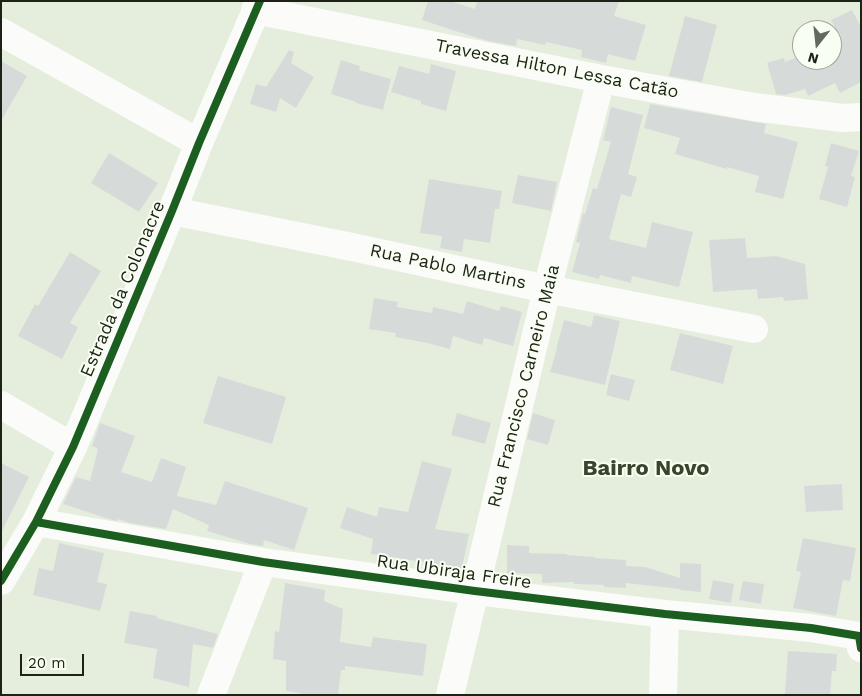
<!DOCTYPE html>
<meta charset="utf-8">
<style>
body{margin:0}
#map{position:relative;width:862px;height:696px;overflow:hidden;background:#e5eedd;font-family:"Work Sans",sans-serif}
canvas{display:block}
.frame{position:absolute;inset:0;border:2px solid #1d2217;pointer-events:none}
.north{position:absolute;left:792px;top:20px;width:50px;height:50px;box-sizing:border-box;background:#f8fef2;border:1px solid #a0a69a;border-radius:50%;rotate:196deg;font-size:14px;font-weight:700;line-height:20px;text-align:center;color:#1d2217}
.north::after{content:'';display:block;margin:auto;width:18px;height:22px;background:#63695c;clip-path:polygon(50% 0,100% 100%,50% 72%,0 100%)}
.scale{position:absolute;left:20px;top:654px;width:64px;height:22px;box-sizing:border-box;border:2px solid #1d2217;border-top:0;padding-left:6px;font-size:15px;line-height:18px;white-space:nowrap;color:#1d2217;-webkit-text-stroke:4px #f8fef2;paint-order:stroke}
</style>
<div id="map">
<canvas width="862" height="696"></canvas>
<div class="frame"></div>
<div class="north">N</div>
<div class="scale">20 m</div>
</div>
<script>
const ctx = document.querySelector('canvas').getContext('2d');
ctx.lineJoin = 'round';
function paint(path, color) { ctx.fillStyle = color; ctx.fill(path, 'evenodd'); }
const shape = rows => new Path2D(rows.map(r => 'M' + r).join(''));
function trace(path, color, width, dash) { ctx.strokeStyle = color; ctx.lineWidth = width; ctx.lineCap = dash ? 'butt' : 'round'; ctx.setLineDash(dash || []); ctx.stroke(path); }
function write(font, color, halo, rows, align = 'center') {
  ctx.font = font + ' "Work Sans",sans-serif'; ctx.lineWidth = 4; ctx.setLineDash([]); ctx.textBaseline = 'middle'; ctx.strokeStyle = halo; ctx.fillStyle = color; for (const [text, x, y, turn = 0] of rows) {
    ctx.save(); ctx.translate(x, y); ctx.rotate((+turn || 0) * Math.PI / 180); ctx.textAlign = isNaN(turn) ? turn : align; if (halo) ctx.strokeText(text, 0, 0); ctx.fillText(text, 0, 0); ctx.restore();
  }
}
paint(shape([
 [428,1,450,1,475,9,477,1,619,1,614,16,646,25,635,61,608,54,606,63,581,57,582,50,546,42,545,45,517,39,516,46,488,41,468,35,422,20],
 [852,10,861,27,861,82,840,93,835,83,808,96,805,89,785,95,776,94,767,63,784,58,785,62,802,55,802,60,832,60,832,43,841,39,831,20],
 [685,16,717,25,702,82,669,76],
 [289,50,294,52,291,63,314,77,296,108,280,98,276,112,250,104,256,84,266,87],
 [341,60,360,66,359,70,391,79,383,110,356,103,356,102,331,94],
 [1,61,27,76,1,121],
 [431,64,456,71,446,111,421,104,421,101,391,92,399,66,429,74],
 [650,104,766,124,764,133,798,142,783,199,755,192,759,176,727,167,727,169,675,154,680,138,644,128],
 [611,107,643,115,628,174,637,177,631,197,621,194,609,239,646,248,652,222,693,232,679,287,632,276,631,283,600,275,599,279,572,272,580,243,576,242,583,213,585,214,593,188,597,189,611,142,603,140],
 [831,143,859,151,851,176,855,177,847,207,819,199,828,167,825,166],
 [109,153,158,183,139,212,91,183],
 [518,175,557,182,551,211,512,203],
 [429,179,502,191,499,209,495,209,490,243,464,239,462,252,440,248,442,236,420,233],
 [745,238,747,258,776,256,805,264,808,299,784,301,783,297,758,299,757,289,713,292,709,240],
 [70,252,101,271,70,323,78,327,62,359,18,336,35,304,38,306],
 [374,298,398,302,397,307,432,313,433,307,463,314,467,301,499,311,501,306,522,312,513,346,484,338,482,345,453,336,450,349,427,343,395,337,396,333,369,329],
 [594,315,620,321,605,385,550,372,557,349,556,349,564,320,591,327],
 [680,333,733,346,723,384,670,370],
 [611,374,635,380,629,401,606,395],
 [218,376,286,397,272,444,203,423],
 [457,413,491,423,485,444,451,435],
 [533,413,555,420,548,445,527,439],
 [100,423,135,436,121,472,152,482,161,458,186,467,177,496,216,505,225,481,308,508,294,550,264,540,263,546,250,544,207,531,209,525,173,509,166,529,130,523,118,519,118,521,112,520,63,504,76,477,90,481,98,449,92,446],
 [422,461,452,469,435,529,469,534,461,572,436,570,437,564,371,554,373,539,340,528,347,507,377,517,379,507,408,512],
 [1,463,29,477,1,533],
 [842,484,843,510,806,512,804,486],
 [803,538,856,548,850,581,843,580,836,616,793,608,801,572,796,571],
 [59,543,104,553,97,582,107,584,100,611,33,595,39,568,53,571],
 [507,545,529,546,529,553,567,554,567,555,595,557,595,558,626,560,626,566,645,567,680,578,680,563,701,564,701,592,680,590,680,589,626,583,626,588,604,587,604,585,574,584,574,582,542,583,542,574,507,573],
 [713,580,734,584,731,603,709,599],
 [743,581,764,584,761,604,739,600],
 [285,583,325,590,324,601,343,609,340,642,371,647,373,637,427,644,423,676,345,666,345,670,341,670,338,695,311,695,286,691,286,661,273,659,275,631,279,632],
 [130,611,157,616,157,618,218,634,213,648,193,644,189,687,153,678,157,649,124,643],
 [788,651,837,654,836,671,832,671,830,695,785,694]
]), '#d6dbda');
trace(shape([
 [255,10,601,79,754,107,843,118,861,117],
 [1,32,199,143],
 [172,211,352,247,547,289,754,329],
 [1,405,73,447],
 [36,522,263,562,475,591,665,614,811,628,859,636,861,648],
 [1,581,36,522,73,447,172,211,199,143,260,1],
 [211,695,263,562],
 [450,695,547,289,601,79],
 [663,695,665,614]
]), '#fbfcfa', 28);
trace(shape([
 [36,522,263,562,475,591,665,614,811,628,859,636,861,648],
 [1,581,36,522,73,447,172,211,199,143,260,1]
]), '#1b5e20', 8);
write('18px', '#1d2217', '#f8fef2', [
 ["Travessa Hilton Lessa Catão",557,69,11],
 ["Rua Pablo Martins",448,267,12],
 ["Estrada da Colonacre",123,289,-67],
 ["Rua Francisco Carneiro Maia",524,386,-76],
 ["Rua Ubiraja Freire",454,572,8]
]);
write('bold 22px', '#38442b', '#f8fef2', [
 ["Bairro Novo",646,469]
]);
</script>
